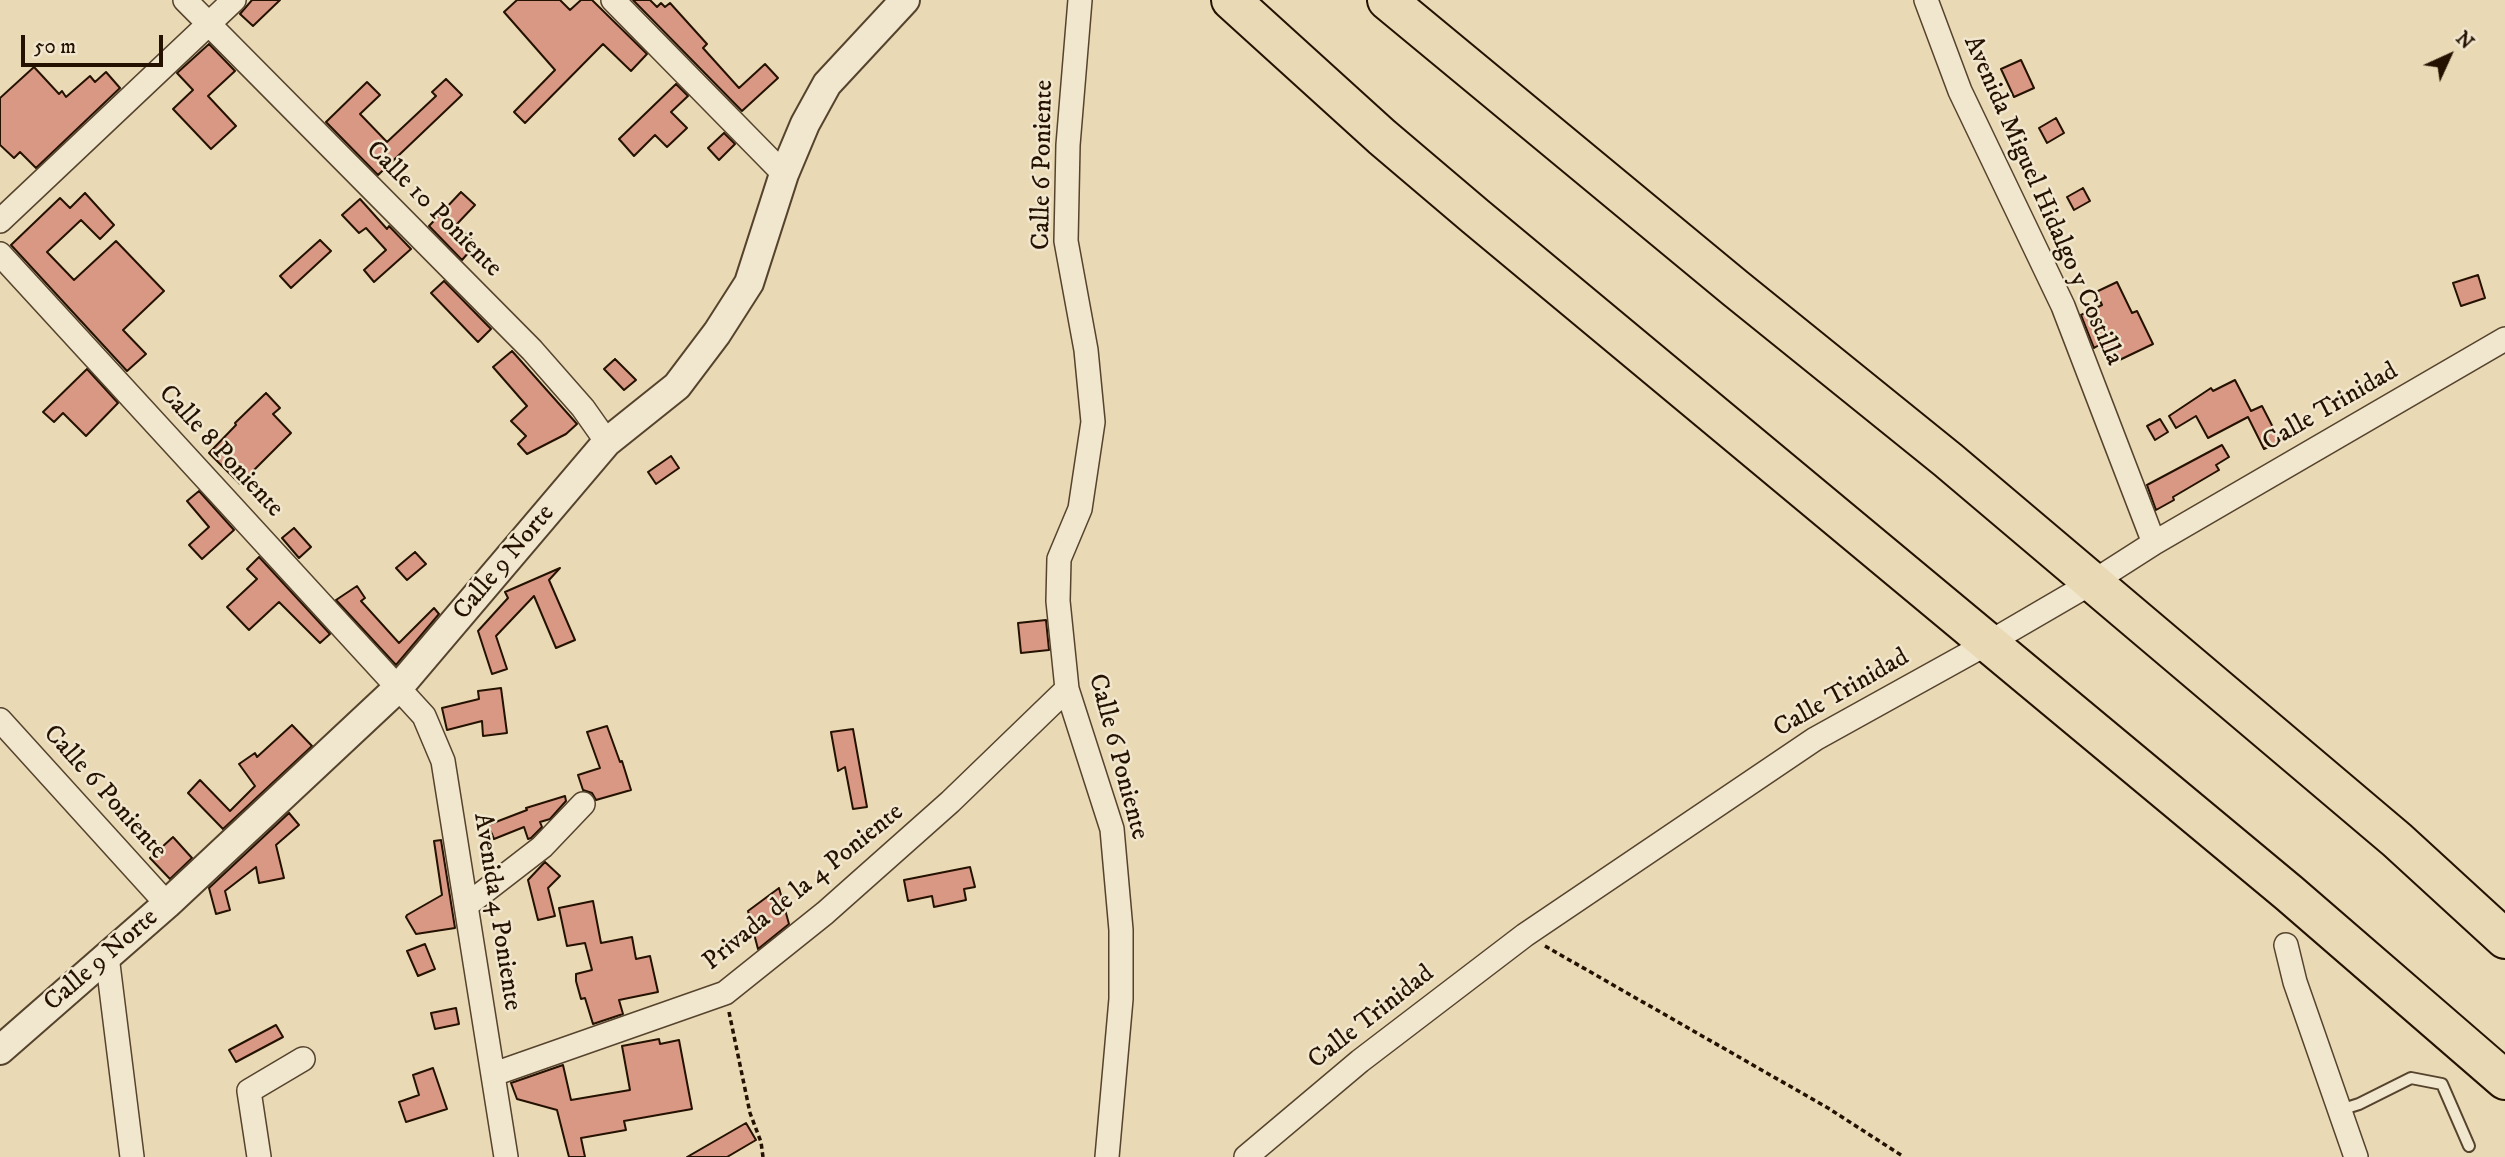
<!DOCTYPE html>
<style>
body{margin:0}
#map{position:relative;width:2505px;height:1157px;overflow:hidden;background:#e9d9b4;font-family:"IM FELL DW Pica",serif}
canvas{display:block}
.north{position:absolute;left:2414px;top:21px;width:70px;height:70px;-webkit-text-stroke:5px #f1e6ce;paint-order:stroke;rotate:45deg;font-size:19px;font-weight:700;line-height:28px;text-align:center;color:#241100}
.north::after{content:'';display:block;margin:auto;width:24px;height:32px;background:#241100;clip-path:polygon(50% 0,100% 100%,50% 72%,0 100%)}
.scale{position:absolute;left:21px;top:35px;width:142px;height:32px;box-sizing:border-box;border:4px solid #241100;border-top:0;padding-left:9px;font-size:21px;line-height:24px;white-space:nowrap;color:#241100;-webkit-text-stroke:5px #f1e6ce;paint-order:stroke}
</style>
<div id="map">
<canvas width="2505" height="1157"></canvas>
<div class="north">N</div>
<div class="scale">50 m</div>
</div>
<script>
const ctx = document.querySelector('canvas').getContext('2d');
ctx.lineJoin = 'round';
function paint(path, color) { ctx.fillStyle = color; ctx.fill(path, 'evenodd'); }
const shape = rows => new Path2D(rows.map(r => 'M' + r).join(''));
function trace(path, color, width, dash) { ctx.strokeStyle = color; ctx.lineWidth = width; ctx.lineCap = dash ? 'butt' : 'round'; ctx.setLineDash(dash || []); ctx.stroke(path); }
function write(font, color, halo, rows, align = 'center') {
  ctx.font = font + ' "IM FELL DW Pica",serif'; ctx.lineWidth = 5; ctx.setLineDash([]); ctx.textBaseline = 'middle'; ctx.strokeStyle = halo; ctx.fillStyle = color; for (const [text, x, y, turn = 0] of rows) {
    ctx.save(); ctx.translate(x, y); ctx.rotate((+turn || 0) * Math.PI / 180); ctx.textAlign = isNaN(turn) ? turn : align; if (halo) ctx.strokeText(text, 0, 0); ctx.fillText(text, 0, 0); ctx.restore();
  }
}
const building = shape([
 [252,0,280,0,253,26,240,14,252,0],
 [517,0,560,0,570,10,581,0,592,0,647,54,631,71,603,44,525,123,514,112,555,70,504,12,517,0],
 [633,0,650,0,657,7,661,3,665,7,670,3,707,44,703,48,739,88,765,64,778,78,742,111,633,0],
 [209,44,235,71,208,96,236,126,211,149,173,109,193,90,177,73,209,44],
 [2021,60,2034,88,2014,97,2001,69,2021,60],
 [34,67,59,94,62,91,66,97,90,76,95,82,106,72,120,88,36,168,20,152,14,158,0,145,0,98,34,67],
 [446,79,462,95,378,175,326,122,367,82,380,95,360,114,387,142,436,96,432,92,446,79],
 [676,84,688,96,671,112,687,128,667,147,655,135,634,156,619,139,676,84],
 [2056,118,2064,133,2047,143,2039,128,2056,118],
 [724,133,735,144,719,160,708,148,724,133],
 [2083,188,2090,201,2074,210,2067,197,2083,188],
 [461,192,475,205,456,225,476,244,462,260,429,226,461,192],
 [85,193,114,225,100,239,81,220,47,252,74,280,116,241,164,291,123,330,146,354,127,371,11,245,60,198,70,208,85,193],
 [360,199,387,229,389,226,411,249,374,282,364,270,386,250,366,228,359,233,342,215,360,199],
 [320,240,331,251,291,288,280,276,320,240],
 [2478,275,2485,298,2461,306,2453,283,2478,275],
 [444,281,491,329,478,342,431,293,444,281],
 [2117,282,2132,313,2137,311,2153,344,2109,365,2099,345,2094,348,2081,315,2102,305,2096,292,2117,282],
 [512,351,577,424,566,434,527,454,518,444,526,436,511,421,527,406,493,367,512,351],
 [615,359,636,380,624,390,604,369,615,359],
 [87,369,118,403,86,436,63,413,54,422,43,412,87,369],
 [2235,380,2251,411,2262,406,2280,441,2264,449,2248,417,2208,438,2196,416,2176,428,2169,416,2211,388,2213,391,2235,380],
 [266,393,280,408,273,414,291,433,240,484,209,453,236,425,235,423,266,393],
 [2160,419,2168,432,2155,440,2147,426,2160,419],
 [2222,445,2229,457,2216,465,2219,470,2173,497,2174,500,2156,510,2147,485,2222,445],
 [671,456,679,468,656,484,648,472,671,456],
 [199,491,234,530,202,559,189,545,209,527,187,501,199,491],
 [294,528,311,547,299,558,282,538,294,528],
 [415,552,426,564,407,580,396,568,415,552],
 [259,557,330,634,320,643,279,602,249,630,227,607,257,579,247,569,259,557],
 [560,568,549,580,575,640,556,648,534,596,496,636,507,669,492,674,478,631,508,598,505,592,560,568],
 [357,586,365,598,361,601,399,643,434,608,439,614,396,665,336,600,357,586],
 [1046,620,1049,650,1021,653,1018,623,1046,620],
 [501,688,507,733,483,736,482,721,447,730,442,708,479,699,478,691,501,688],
 [292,725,312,746,223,829,188,793,200,780,230,811,255,786,239,764,255,753,257,757,292,725],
 [607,726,620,762,622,761,631,790,596,800,592,793,583,790,578,775,600,768,587,732,607,726],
 [853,729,867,807,853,809,845,767,838,771,831,732,853,729],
 [565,796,566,801,550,819,540,822,542,827,531,838,528,839,524,827,494,839,488,825,527,810,526,808,565,796],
 [289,813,299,825,276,845,284,878,259,883,256,867,225,891,230,910,216,914,209,888,289,813],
 [173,837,192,858,170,879,150,858,173,837],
 [441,840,455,928,416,934,406,917,407,915,442,895,434,841,441,840],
 [545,862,560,876,548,888,555,916,538,920,528,880,545,862],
 [970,867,975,887,964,889,966,900,934,907,932,896,908,901,904,880,970,867],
 [779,888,789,924,758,949,748,911,779,888],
 [593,901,601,943,632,937,636,959,650,956,658,992,619,1000,623,1014,593,1024,585,998,581,999,576,981,576,974,592,970,585,943,567,946,559,908,593,901],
 [425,944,435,969,418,976,407,951,425,944],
 [456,1008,459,1024,435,1029,431,1013,456,1008],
 [276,1025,283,1037,236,1062,229,1050,276,1025],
 [659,1039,660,1044,679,1040,692,1109,624,1121,626,1130,581,1138,585,1157,569,1157,557,1110,517,1099,511,1083,563,1065,571,1100,630,1090,622,1046,659,1039],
 [433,1068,447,1109,406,1122,399,1102,419,1095,413,1075,433,1068],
 [746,1123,756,1140,727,1157,687,1157,746,1123]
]);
paint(building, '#d89883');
trace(building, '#241100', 2);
const service = shape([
 [2340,1110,2359,1104,2411,1078,2442,1084,2469,1146]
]);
const minor = shape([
 [185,0,532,350,583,408,607,442],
 [613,0,784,174],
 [1080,0,1068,145,1066,241,1086,350,1093,422,1080,509,1059,559,1058,601,1067,689,1112,829,1121,930,1121,999,1107,1157],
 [1926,0,1960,91,2063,306,2154,543],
 [0,221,234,0],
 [0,254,424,716,443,761,506,1157],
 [0,720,167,904],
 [467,905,542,847,583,804],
 [2286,945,2295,982,2356,1157],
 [107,956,132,1157],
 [494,1074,725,993,825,913,950,802,1067,689],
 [259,1157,249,1091,303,1059],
 [1246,1157,1360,1061,1525,935,1815,739,1990,642,2093,582,2154,543,2505,339]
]);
const tertiary = shape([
 [0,1050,167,904,399,687,607,442,677,386,717,333,749,283,784,174,805,124,827,84,905,0]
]);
const trunk = shape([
 [1231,0,1382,137,1475,216,2289,893,2505,1080],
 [1387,0,1735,288,1948,460,2397,840,2505,939]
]);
trace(service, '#55432d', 14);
trace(minor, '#55432d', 26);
trace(tertiary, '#55432d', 32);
trace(trunk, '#241100', 42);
trace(shape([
 [1545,946,1828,1108,1904,1157],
 [729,1012,750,1113,761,1142,763,1157]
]), '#241100', 3.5, [5, 3.5]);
trace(service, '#f1e6ce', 10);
trace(minor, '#f1e6ce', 23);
trace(tertiary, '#f1e6ce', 28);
trace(trunk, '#e9d9b4', 38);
write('26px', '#241100', '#f1e6ce', [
 ["Calle 6 Poniente",1044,165,-89],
 ["Avenida Miguel Hidalgo y Costilla",2042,201,66],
 ["Calle 10 Poniente",433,210,45],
 ["Calle Trinidad",2331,408,-30],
 ["Calle 8 Poniente",220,452,47],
 ["Calle 9 Norte",505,563,-50],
 ["Calle Trinidad",1842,694,-30],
 ["Calle 6 Poniente",1117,757,75],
 ["Calle 6 Poniente",104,793,48],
 ["Privada de la 4 Poniente",804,888,-39],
 ["Avenida 4 Poniente",496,912,81],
 ["Calle 9 Norte",102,961,-41],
 ["Calle Trinidad",1372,1018,-38]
]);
</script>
